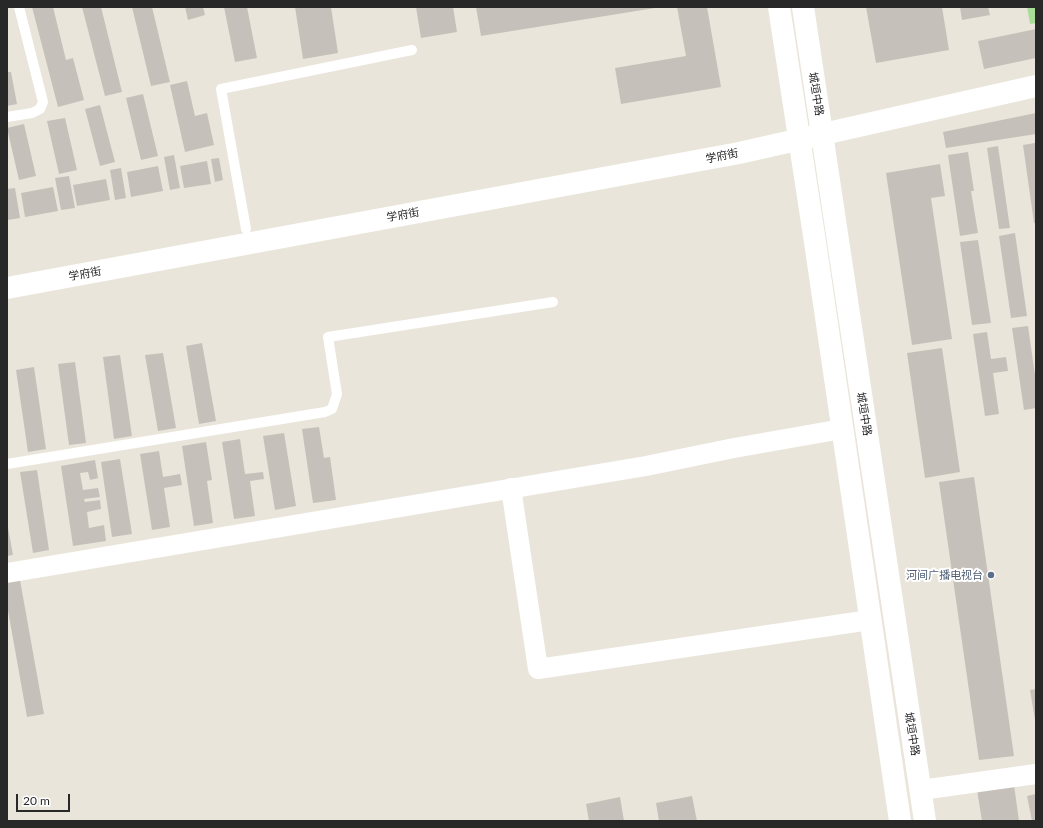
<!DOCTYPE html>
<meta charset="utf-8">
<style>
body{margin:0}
#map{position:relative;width:1043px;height:828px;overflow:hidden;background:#eae5da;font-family:Lato,sans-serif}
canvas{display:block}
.frame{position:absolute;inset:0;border:8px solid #282828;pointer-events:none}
.scale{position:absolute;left:16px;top:794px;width:54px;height:18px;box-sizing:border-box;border:2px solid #282828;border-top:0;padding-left:5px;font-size:12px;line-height:14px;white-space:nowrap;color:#282828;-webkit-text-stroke:3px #fff;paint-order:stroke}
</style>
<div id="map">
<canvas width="1043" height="828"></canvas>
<div class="frame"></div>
<div class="scale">20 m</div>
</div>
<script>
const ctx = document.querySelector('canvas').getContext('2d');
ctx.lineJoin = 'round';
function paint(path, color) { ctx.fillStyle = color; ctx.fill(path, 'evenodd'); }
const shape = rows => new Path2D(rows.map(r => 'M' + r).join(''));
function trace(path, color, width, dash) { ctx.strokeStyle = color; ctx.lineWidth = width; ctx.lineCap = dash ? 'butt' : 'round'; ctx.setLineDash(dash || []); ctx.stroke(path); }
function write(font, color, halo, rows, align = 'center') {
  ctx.font = font + ' Lato,"Noto Sans SC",sans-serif'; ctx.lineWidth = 4; ctx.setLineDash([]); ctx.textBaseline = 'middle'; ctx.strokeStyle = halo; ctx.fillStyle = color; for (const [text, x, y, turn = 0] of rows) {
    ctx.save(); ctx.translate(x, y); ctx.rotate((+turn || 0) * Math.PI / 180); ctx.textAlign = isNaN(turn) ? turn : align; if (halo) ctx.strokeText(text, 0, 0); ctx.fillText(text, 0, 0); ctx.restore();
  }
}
paint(shape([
 [1027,7,1036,7,1036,23,1030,24]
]), '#a9de99');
paint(shape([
 [32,7,53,7,66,60,73,58,84,100,58,107],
 [82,7,101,7,122,92,105,96],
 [132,7,152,7,170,82,151,86],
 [185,7,203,7,205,15,188,20],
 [224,7,247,7,257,58,235,62],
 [295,7,331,7,338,53,303,59],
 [416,7,453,7,457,32,421,38],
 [476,7,655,7,655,8,481,36],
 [677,7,707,7,721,87,621,104,615,68,686,56],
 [866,7,942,7,949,50,876,63],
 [960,7,988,7,990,15,962,20],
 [1036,29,1036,58,984,69,978,41],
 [7,72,11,72,17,104,7,106],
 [187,81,195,116,207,113,214,145,185,152,170,85],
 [143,94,158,156,141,160,126,98],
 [100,105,115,162,100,166,85,109],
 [1036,113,1036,134,946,148,943,132],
 [65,118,77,170,59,174,47,121],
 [24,124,36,176,19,180,7,128],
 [1035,143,1036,223,1034,223,1023,145],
 [998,146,1010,228,999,229,987,148],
 [968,152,974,191,971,191,978,233,960,236,948,155],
 [174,155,180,188,170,190,164,157],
 [219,158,223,180,215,182,211,159],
 [207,161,211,184,184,188,180,166],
 [940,164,945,196,931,198,952,339,912,345,886,173],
 [158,166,163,191,131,197,127,172],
 [121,168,126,198,115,200,110,170],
 [69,176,75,208,61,210,55,178],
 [106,179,110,200,77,206,73,185],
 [53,187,58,211,25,217,21,193],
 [15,188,20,218,8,220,7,212,7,189],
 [1015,233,1027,316,1011,318,999,236],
 [978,240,991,323,972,325,960,242],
 [1028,326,1036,382,1036,408,1024,410,1012,328],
 [987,332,991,359,1006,357,1008,371,993,373,999,414,985,416,973,334],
 [202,343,216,421,199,424,186,346],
 [942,348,960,472,925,478,907,353],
 [163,353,176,428,158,431,145,355],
 [120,355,132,436,114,439,103,357],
 [75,362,86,443,69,445,58,364],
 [34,367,46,449,28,452,16,370],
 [319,427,324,458,330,457,336,500,313,503,302,429],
 [284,433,296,506,275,510,263,436],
 [240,439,245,474,263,472,264,479,250,481,255,516,234,519,222,442],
 [206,442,212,480,207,481,213,523,194,526,182,446],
 [159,451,163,477,180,474,182,485,164,488,170,527,152,530,140,454],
 [120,459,132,534,112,537,101,462],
 [95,460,98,478,90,480,88,472,80,473,83,490,98,488,100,497,84,499,85,502,100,500,101,509,87,512,89,528,104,525,106,541,73,546,61,466],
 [37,470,49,550,33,553,20,472],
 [974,477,1014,756,979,760,939,482],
 [7,522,13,555,7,556],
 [20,580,44,714,27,717,7,605,7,582],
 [1036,689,1036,720,1035,720,1030,690],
 [1014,785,1019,821,982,821,977,790],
 [1036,794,1036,821,1032,821,1027,796],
 [692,796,697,821,659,821,656,803],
 [620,797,624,821,589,821,586,804]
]), '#c5c1ba');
trace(shape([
 [7,117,32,113,40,109,43,102,19,7],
 [246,229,221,89,412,50],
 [7,464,325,412,332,409,337,394,328,337,553,302]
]), '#fff', 10);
trace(shape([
 [511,488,538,669,870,620],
 [7,573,646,466,734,448,842,429],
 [921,790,1036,774]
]), '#fff', 20);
trace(shape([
 [7,288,739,153,1036,86]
]), '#fff', 22);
trace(shape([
 [779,7,815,242,900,821],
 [803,7,925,821]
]), '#fff', 22);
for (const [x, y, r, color] of [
 [991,575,4,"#5c6f8a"]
]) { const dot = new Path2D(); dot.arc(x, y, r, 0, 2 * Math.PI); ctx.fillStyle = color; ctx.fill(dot); trace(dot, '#fff', 1.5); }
write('11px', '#282828', '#fff', [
 ["城垣中路",816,94,81],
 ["学府街",722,156,-11],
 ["学府街",403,215,-10],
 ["学府街",85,274,-10],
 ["城垣中路",864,414,81],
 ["城垣中路",912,734,81]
]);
write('11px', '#4e5e75', '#fff', [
 ["河间广播电视台",983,575]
], 'right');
</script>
